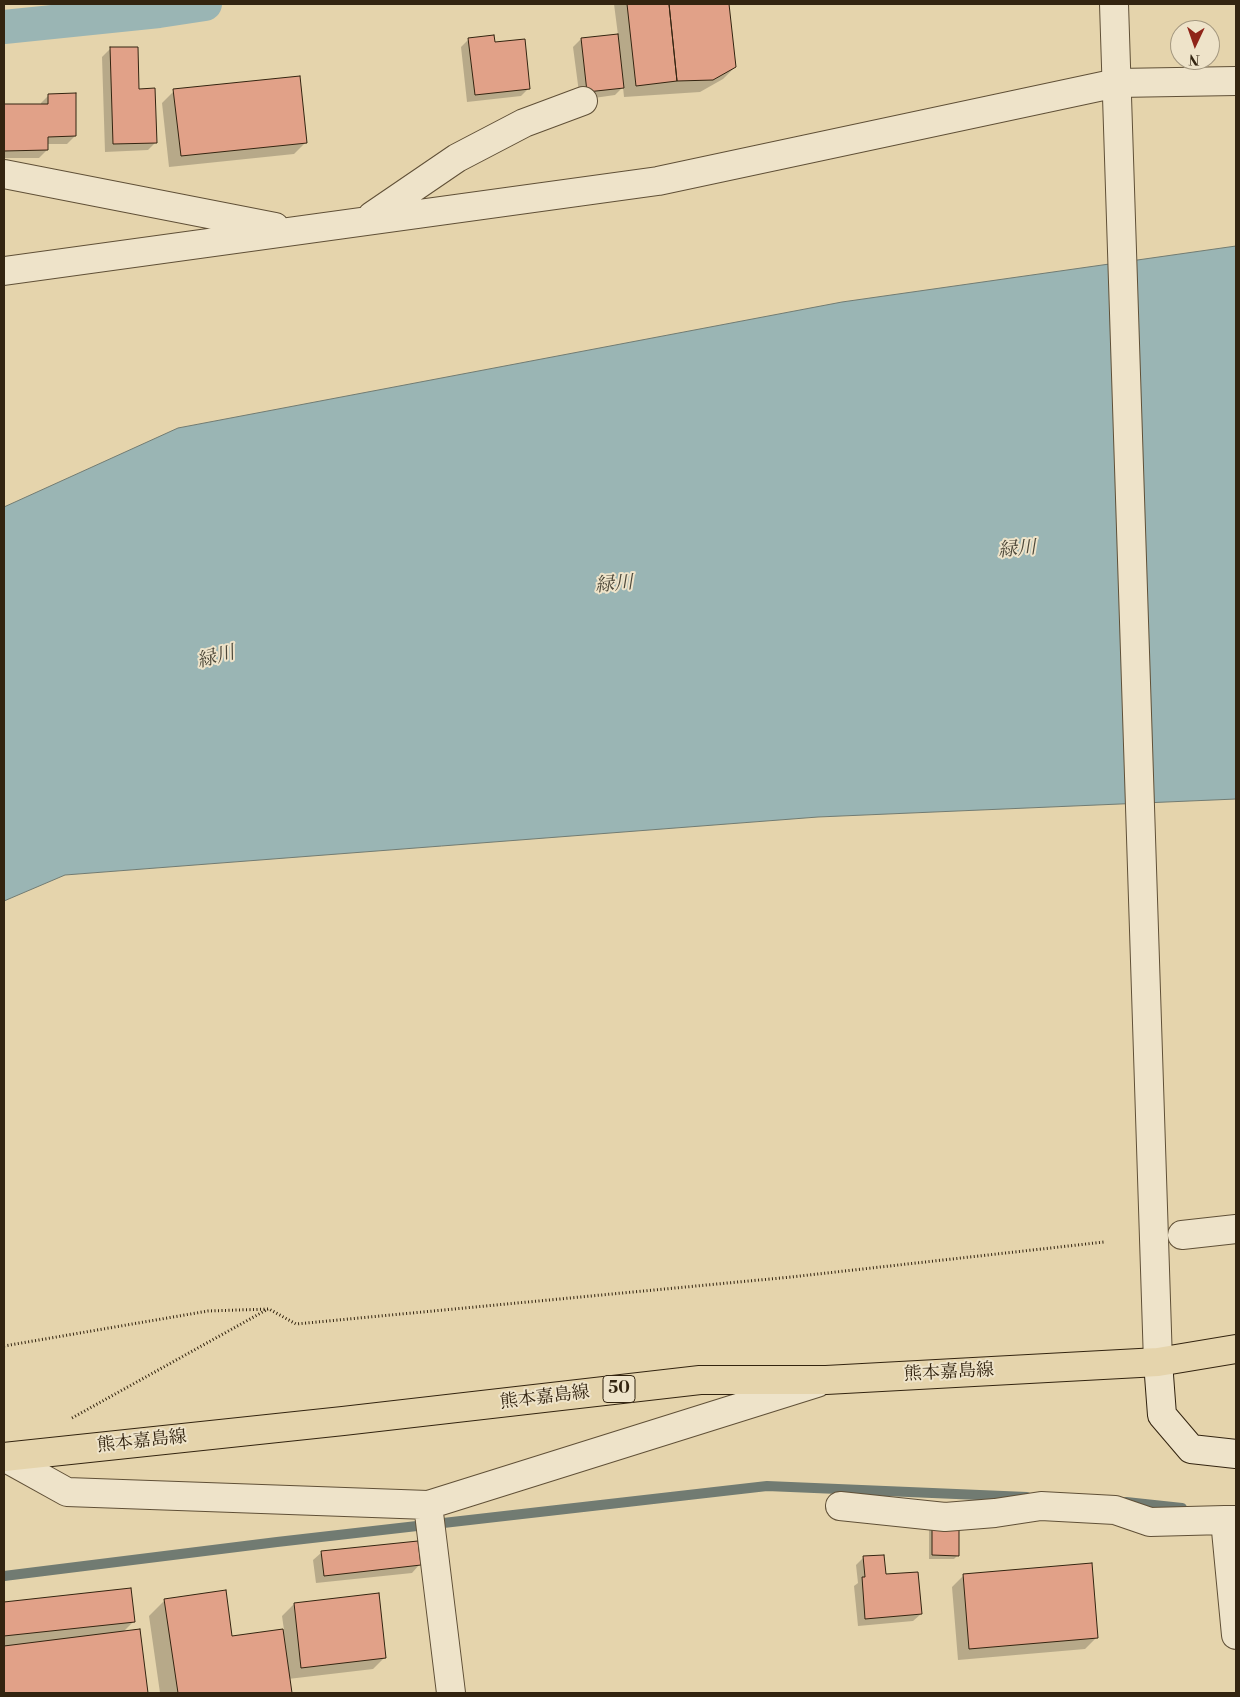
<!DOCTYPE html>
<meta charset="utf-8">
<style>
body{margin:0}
#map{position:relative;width:1240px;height:1697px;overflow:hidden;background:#e5d4ac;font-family:"Libre Bodoni",serif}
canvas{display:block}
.frame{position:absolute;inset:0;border:5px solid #332410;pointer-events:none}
.north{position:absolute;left:1170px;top:20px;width:50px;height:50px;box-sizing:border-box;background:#eee3c9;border:1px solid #a3977f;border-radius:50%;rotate:183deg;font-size:14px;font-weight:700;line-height:20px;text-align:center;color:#332410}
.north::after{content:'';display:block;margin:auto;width:18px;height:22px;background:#8f2418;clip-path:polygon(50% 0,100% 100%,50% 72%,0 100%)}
</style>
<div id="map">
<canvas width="1240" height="1697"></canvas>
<div class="frame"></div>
<div class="north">N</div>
</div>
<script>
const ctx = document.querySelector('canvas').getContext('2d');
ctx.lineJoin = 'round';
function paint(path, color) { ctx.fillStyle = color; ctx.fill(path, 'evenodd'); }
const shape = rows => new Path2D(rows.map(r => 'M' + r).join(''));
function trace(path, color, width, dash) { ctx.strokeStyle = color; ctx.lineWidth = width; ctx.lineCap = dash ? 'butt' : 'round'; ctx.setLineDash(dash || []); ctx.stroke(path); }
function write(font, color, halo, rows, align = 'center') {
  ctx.font = font + ' "Libre Bodoni","Noto Serif JP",serif'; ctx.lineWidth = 4; ctx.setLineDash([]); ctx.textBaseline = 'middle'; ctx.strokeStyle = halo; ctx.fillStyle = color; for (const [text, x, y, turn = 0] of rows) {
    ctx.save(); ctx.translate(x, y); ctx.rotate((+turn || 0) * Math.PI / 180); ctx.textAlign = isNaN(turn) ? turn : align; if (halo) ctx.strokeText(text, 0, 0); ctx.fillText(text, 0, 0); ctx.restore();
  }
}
const water = shape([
 [1236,246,1236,799,818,817,65,875,4,901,4,507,178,428,842,302,1236,246]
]);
paint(water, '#9ab5b4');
trace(water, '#717b72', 1);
paint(shape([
 [82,4,122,4,82,6],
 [614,4,728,4,735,67,723,79,700,92,624,97,623,87,615,95,580,100,573,47,581,39,618,35],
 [469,39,529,88,521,96,467,102,461,47],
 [110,49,138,90,156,142,148,150,105,152,102,57],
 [174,91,306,142,294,154,169,167,162,103],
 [49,95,75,136,67,144,47,144,47,150,39,158,4,158,4,106,41,106,41,103],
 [933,1524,958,1555,954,1559,929,1559,929,1528],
 [321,1553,419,1565,412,1573,316,1583,313,1560],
 [864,1557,885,1576,921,1614,913,1621,858,1626,854,1586,858,1583,856,1565],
 [964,1575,1097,1637,1085,1649,958,1660,952,1587],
 [129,1589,133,1622,122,1633,139,1631,146,1693,4,1693,4,1603],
 [378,1594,385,1657,373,1669,288,1679,290,1693,160,1693,149,1616,165,1600,231,1638,284,1630,282,1616,294,1604]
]), '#0003');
trace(shape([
 [1126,1502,1182,1508],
 [4,1576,277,1542,767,1486,1027,1497]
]), '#717b72', 10);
trace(shape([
 [4,27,159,11,205,4]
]), '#9ab5b4', 34);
const building = shape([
 [627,4,669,4,677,81,636,86,627,4],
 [669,4,729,4,736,67,713,80,677,81,669,4],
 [618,34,624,88,587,92,581,38,618,34],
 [494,35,495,42,525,39,530,89,475,95,468,38,494,35],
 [110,47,138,47,139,89,155,88,157,143,113,144,110,47],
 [300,76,307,143,181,156,173,89,300,76],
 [76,93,76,136,48,137,48,150,4,151,4,104,48,104,48,94,76,93],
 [932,1523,959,1523,959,1556,932,1555,932,1523],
 [418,1541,421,1565,324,1576,321,1551,418,1541],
 [884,1555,886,1574,918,1572,922,1614,865,1619,862,1577,865,1577,863,1556,884,1555],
 [1092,1563,1098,1638,969,1649,963,1574,1092,1563],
 [131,1588,135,1622,4,1636,4,1602,131,1588],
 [226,1590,232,1636,283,1629,292,1693,178,1693,164,1599,226,1590],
 [379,1593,386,1658,301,1668,294,1603,379,1593],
 [140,1629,148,1693,4,1693,4,1646,140,1629]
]);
paint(building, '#e1a188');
trace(building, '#332410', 1);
const minor = shape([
 [4,174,275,227],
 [372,216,457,158,524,123,583,101],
 [4,271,658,181,1117,83,1236,81],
 [1182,1235,1236,1229],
 [4,1457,67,1492,428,1505,817,1383],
 [428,1505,451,1693],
 [840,1506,945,1517,995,1513,1041,1506,1115,1510,1150,1522,1225,1520],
 [1236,1520,1225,1520,1236,1635]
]);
const tertiary = shape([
 [1114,4,1158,1362]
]);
const secondary = shape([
 [1158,1362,1162,1415,1191,1449,1236,1454]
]);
const primary = shape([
 [4,1457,343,1421,700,1380,826,1380,1158,1362,1236,1349]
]);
trace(minor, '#605037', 30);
trace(tertiary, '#605037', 30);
trace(secondary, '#332410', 30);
trace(primary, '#332410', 30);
trace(shape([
 [4,1346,208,1311,269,1309,296,1324,791,1277,1104,1242],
 [72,1418,268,1309]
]), '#332410', 3, [1, 2.5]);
trace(minor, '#eee3c9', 28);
trace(tertiary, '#eee3c9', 28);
trace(secondary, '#eee3c9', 28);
trace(primary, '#e5d4ac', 28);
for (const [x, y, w] of [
 [619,1389,32]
]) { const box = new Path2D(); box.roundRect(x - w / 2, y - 13.5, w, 27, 4); ctx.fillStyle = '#eee3c9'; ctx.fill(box); trace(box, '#332410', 1); }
write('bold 16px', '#332410', null, [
 ["50",619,1389]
]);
write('18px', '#332410', '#eee3c9', [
 ["熊本嘉島線",949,1373,-3],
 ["熊本嘉島線",545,1398,-7],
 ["熊本嘉島線",142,1442,-6]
]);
write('italic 19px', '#4d4839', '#eee3c9', [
 ["緑川",1017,550,-5],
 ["緑川",614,585,-5],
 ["緑川",216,658,-15]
]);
</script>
